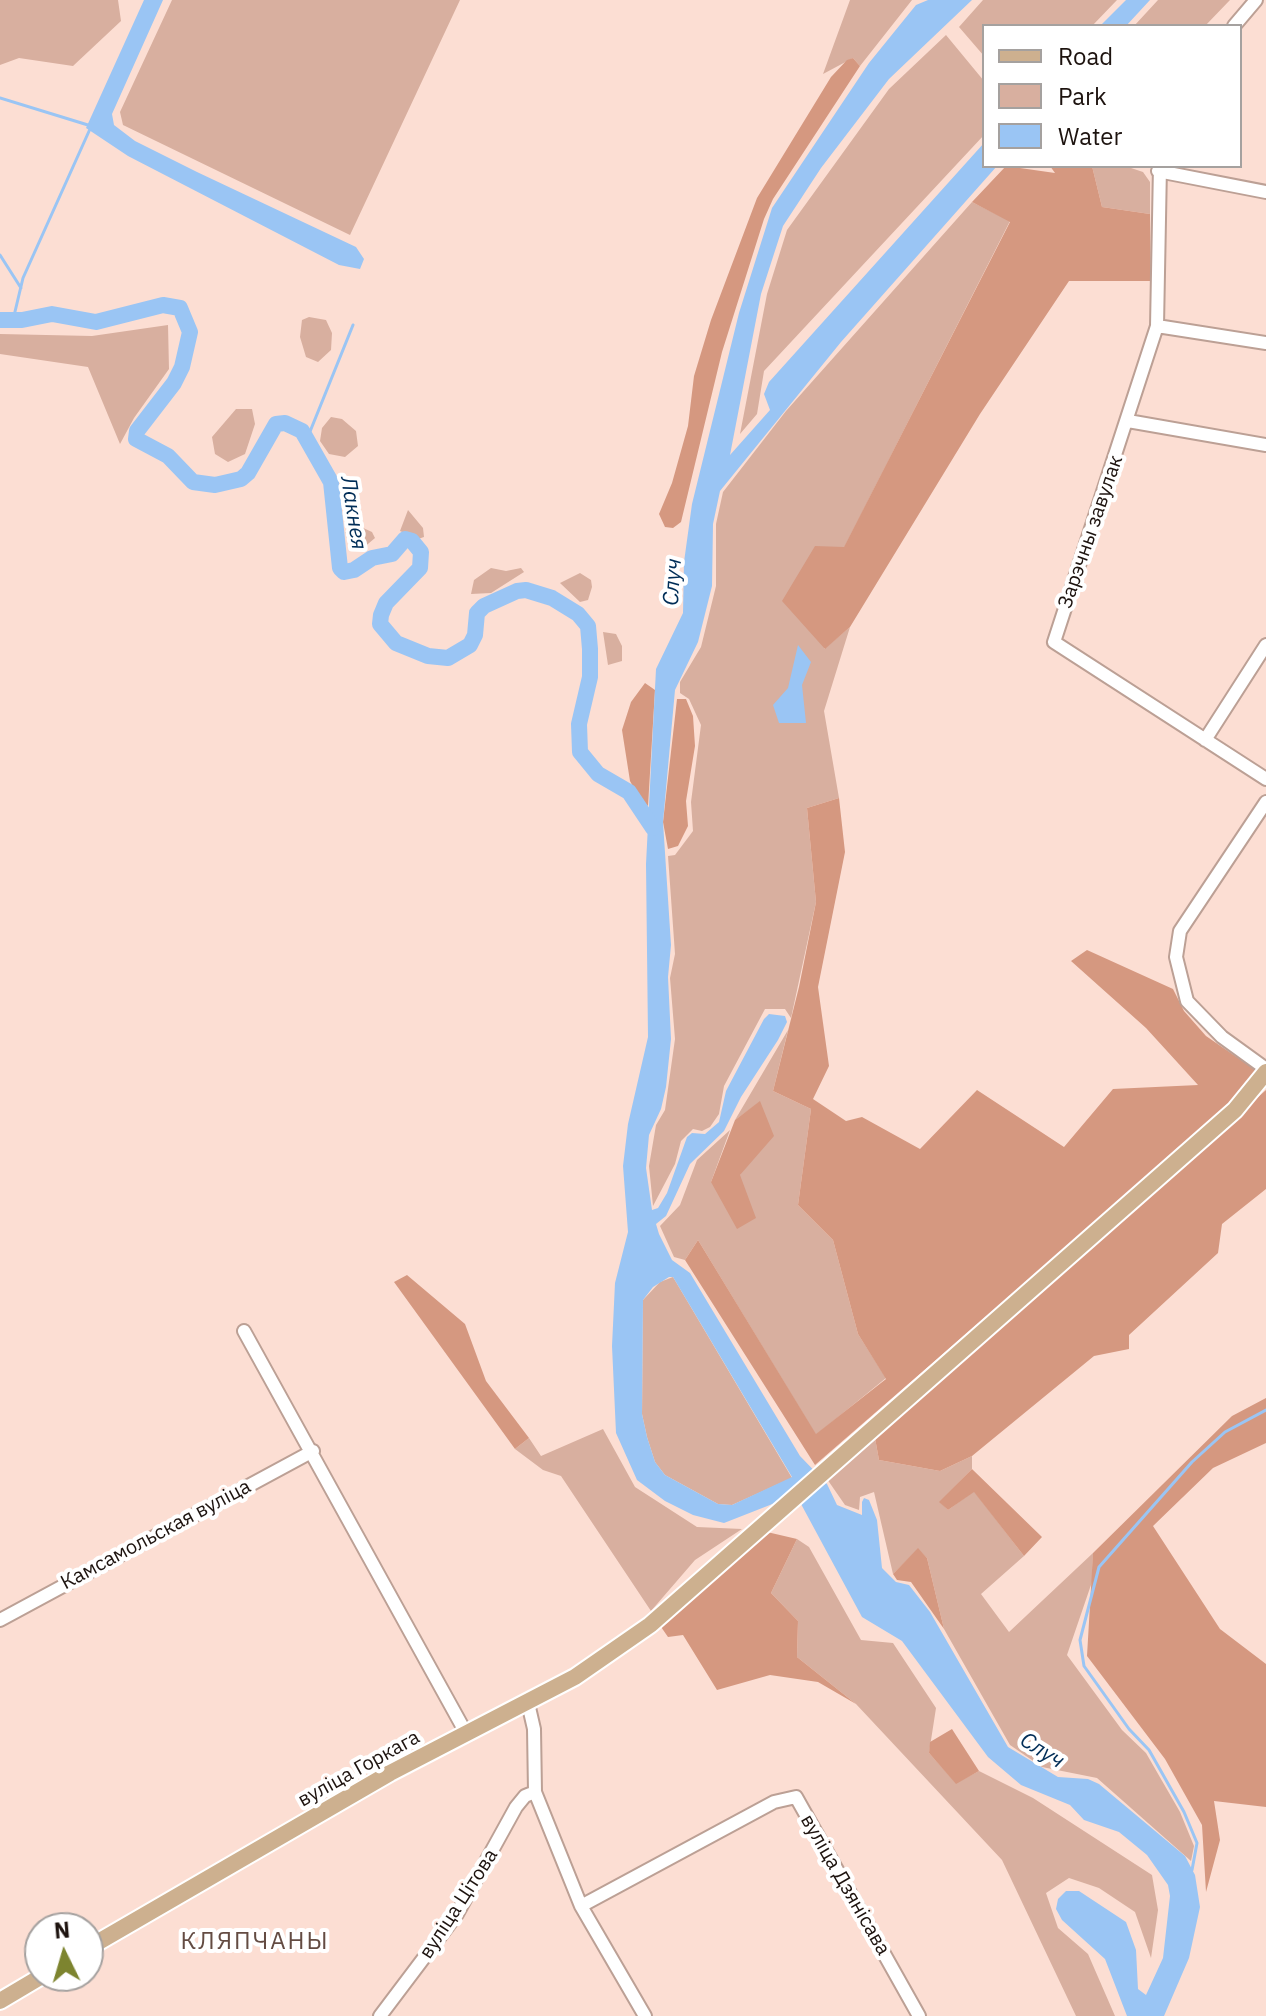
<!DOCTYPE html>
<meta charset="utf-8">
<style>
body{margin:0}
#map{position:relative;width:1266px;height:2016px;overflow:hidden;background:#fcded3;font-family:"IBM Plex Sans",sans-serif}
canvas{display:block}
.legend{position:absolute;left:982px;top:24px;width:260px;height:144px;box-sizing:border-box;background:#fff;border:2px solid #a5a19f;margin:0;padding:10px 14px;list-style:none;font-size:24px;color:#1d130f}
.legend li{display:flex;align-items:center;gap:16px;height:40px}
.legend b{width:40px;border:2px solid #a5a19f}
.north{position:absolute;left:24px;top:1912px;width:80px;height:80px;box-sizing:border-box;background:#fff;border:2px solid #a5a19f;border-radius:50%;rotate:355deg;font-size:22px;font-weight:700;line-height:32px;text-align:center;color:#1d130f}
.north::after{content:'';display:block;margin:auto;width:28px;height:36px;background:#7d842f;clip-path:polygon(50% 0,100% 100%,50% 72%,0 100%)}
</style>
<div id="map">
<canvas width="1266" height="2016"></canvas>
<ul class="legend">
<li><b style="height:10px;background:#cdb08f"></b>Road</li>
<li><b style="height:22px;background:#d8af9f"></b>Park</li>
<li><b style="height:22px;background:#9ac5f4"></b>Water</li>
</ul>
<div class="north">N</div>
</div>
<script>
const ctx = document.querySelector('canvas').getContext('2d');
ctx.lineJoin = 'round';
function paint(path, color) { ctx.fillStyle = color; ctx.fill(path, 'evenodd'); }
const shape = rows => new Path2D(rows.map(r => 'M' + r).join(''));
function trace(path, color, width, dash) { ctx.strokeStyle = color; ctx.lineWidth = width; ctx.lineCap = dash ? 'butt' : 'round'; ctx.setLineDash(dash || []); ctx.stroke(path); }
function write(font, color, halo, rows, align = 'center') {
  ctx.font = font + ' "IBM Plex Sans",sans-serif'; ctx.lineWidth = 8; ctx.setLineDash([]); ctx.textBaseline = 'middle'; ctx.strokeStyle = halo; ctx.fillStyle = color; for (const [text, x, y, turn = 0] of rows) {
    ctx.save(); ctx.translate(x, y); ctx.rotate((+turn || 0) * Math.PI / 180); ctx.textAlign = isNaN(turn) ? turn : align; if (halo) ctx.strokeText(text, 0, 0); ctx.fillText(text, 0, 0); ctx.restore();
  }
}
paint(shape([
 [0,0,118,0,121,21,73,66,19,58,0,65],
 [172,0,460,0,350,235,123,125,120,112],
 [850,0,912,0,860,66,853,58,823,74],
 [983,0,1117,0,1092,26,984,26,984,56,959,27],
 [1158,0,1230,0,1205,26,1134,26],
 [946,35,984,81,984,135,764,371,757,414,740,434,767,294,787,230,889,89],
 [1092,166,1125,166,1143,172,1150,182,1150,214,1102,207],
 [972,202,1010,221,844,548,824,649,850,627,824,711,839,798,807,808,816,902,791,1018,785,1009,765,1009,724,1086,719,1114,710,1127,702,1131,693,1129,681,1141,675,1164,653,1206,649,1166,656,1125,665,1110,675,1039,670,978,675,954,668,856,675,855,693,831,691,802,701,725,689,699,680,693,680,682,701,647,716,586,716,524,723,492,786,411],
 [309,317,326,320,332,333,331,350,318,362,306,357,300,337,302,320],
 [168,325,169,369,134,418,120,444,88,367,0,354,0,334,92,336],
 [236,409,252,409,255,424,245,454,228,462,215,454,212,437],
 [331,417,342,419,356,431,358,446,345,457,329,454,320,441,322,428],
 [408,510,423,528,424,537,418,539,400,531],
 [361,527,372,532,375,538,362,549,350,548,345,532],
 [491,568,506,571,521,568,524,572,491,593,471,594,474,580],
 [580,573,591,580,592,587,588,600,580,602,560,583],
 [603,632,616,634,622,646,622,661,608,665],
 [788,1030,773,1091,811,1109,798,1205,833,1240,858,1334,886,1378,816,1435,698,1240,685,1260,674,1257,660,1226,680,1205,697,1160,730,1130,711,1182,740,1175,760,1102,735,1120],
 [673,1277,792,1478,732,1505,718,1504,665,1475,655,1462,647,1437,642,1414,643,1300,660,1282],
 [603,1429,635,1487,697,1527,742,1529,695,1560,651,1611,561,1476,543,1470,515,1449,529,1438,541,1456],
 [875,1438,879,1460,940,1471,972,1456,972,1469,940,1502,948,1510,974,1491,1024,1556,981,1594,1009,1632,1093,1553,1092,1582,1067,1655,1122,1730,1146,1753,1180,1812,1194,1846,1191,1861,1097,1778,1042,1767,1010,1745,944,1629,927,1558,918,1549,893,1574,874,1492,860,1497,859,1510,845,1505,827,1479],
 [797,1539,809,1547,861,1640,893,1643,936,1708,929,1753,956,1783,979,1771,1033,1798,1152,1875,1158,1910,1151,1958,1135,1912,1099,1888,1069,1878,1046,1893,1058,1928,1088,1954,1115,2016,1076,2016,1002,1860,856,1704,797,1657,798,1621,771,1593]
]), '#d8af9f');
paint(shape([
 [853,58,860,66,773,199,764,219,722,352,681,522,673,528,665,527,659,514,672,483,688,426,694,376,711,320,757,198,831,77,847,60],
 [1006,166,1055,173,1050,166,1092,166,1102,207,1150,214,1151,281,1069,281,980,414,850,627,825,649,782,601,815,546,844,547,1010,222,972,202],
 [645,683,655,690,648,806,641,801,630,781,622,730,631,702],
 [677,699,686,699,693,716,695,746,686,801,688,826,678,846,668,849,663,822],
 [839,798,845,852,818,987,829,1066,813,1099,846,1121,862,1117,920,1149,977,1090,1064,1147,1113,1089,1198,1085,1146,1028,1071,961,1087,950,1173,989,1184,1011,1206,1036,1257,1071,1232,1103,815,1465,685,1260,698,1240,816,1434,886,1379,858,1334,833,1240,798,1205,811,1109,773,1091,799,987,816,902,807,808],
 [1266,1090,1266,1189,1222,1224,1218,1253,1129,1335,1129,1349,1094,1356,972,1456,940,1471,879,1460,875,1438],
 [760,1101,774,1136,740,1175,756,1218,737,1229,711,1182,735,1120],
 [407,1275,465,1324,486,1381,529,1438,515,1449,394,1282],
 [1266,1398,1266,1443,1213,1468,1153,1526,1220,1629,1266,1664,1266,1807,1214,1801,1220,1840,1206,1892,1202,1825,1165,1759,1087,1656,1093,1553,1232,1416],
 [972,1469,1042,1537,1024,1556,974,1492,948,1510,939,1502],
 [767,1532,797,1539,771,1593,798,1621,797,1657,856,1704,818,1682,770,1675,717,1690,683,1635,668,1637,659,1624,719,1577],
 [918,1548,927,1558,944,1629,911,1582,897,1580,893,1574],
 [952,1729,979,1771,956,1784,929,1753,930,1742]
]), '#d59880');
paint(shape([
 [144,0,163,0,112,114,114,125,135,141,197,172,356,247,364,259,360,269,339,265,128,156,86,128],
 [928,0,972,0,889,79,821,168,783,226,761,294,730,455,770,410,764,394,769,382,984,143,984,166,997,166,841,342,720,491,713,524,712,586,698,642,675,690,663,822,671,945,668,977,671,1039,666,1087,661,1109,649,1135,646,1168,652,1210,658,1208,667,1193,687,1137,692,1133,705,1134,719,1122,726,1091,764,1019,769,1014,785,1016,787,1022,778,1040,741,1097,724,1131,690,1164,666,1216,656,1224,659,1234,672,1260,690,1273,800,1456,827,1484,837,1505,862,1515,862,1502,864,1498,869,1500,877,1520,882,1568,896,1582,909,1585,930,1612,1008,1747,1058,1777,1088,1779,1099,1784,1185,1856,1195,1875,1200,1907,1189,1958,1164,2016,1127,2016,1105,1959,1062,1920,1056,1909,1058,1899,1066,1891,1079,1891,1126,1922,1136,1950,1138,1989,1146,1995,1163,1958,1170,1896,1168,1885,1147,1855,1119,1832,1084,1820,1070,1805,1021,1785,988,1757,902,1641,862,1617,801,1504,775,1503,724,1523,693,1515,665,1501,637,1480,616,1433,612,1346,615,1283,628,1232,623,1166,628,1124,648,1037,646,864,656,669,683,613,684,562,692,504,739,313,772,208,869,63,916,5],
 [669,1277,673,1277,792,1477,732,1505,718,1504,665,1475,655,1462,647,1437,642,1414,643,1300,653,1287],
 [1126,0,1150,0,1126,26,1100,26],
 [798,645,811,662,802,685,806,723,779,723,773,705,788,688]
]), '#9ac5f4');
trace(shape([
 [0,98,88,125],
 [0,255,21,288],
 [13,320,23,278,90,129],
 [307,439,353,325],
 [1192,1870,1197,1843,1184,1812,1149,1750,1129,1729,1084,1666,1080,1640,1099,1567,1192,1462,1225,1432,1266,1410]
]), '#9ac5f4', 3);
trace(shape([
 [0,320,22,320,52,314,96,322,163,305,180,308,190,332,182,367,174,383,137,431,136,439,168,456,193,482,215,485,241,479,248,473,276,424,285,423,302,431,331,482,340,568,344,572,354,570,372,558,392,554,405,539,412,541,421,552,420,568,386,603,381,615,380,624,396,643,428,656,448,658,470,645,475,635,477,613,484,606,517,591,526,590,552,598,578,614,588,626,590,649,590,677,579,724,580,752,598,774,629,792,653,828]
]), '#9ac5f4', 16);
const minor = shape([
 [1234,26,1256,0],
 [1160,166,1157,326,1054,642,1266,779],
 [1158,171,1266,192],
 [1157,326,1266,343],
 [1128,421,1266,445],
 [1205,740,1266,645],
 [1266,802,1180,931,1176,957,1187,1001,1222,1037,1266,1069],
 [244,1331,466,1733],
 [0,1620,313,1451],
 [528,1703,534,1729,535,1792,581,1906,645,2016],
 [581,1906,774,1802,796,1797,919,2016],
 [380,2016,457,1914,516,1807,525,1796,535,1792]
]);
const major = shape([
 [88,1948,390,1773,575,1677,650,1625,1235,1110,1266,1072],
 [0,2001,42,1976]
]);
trace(minor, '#bca095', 16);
trace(major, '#fff', 20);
trace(minor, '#fff', 12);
trace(major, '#cdb08f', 16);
write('20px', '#1d130f', '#fff', [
 ["Зарэчны завулак",1091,532,-71],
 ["Камсамольская вуліца",156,1535,-28],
 ["вуліца Горкага",359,1769,-29],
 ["вуліца Дзянісава",845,1885,60],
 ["вуліца Цітова",459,1904,-57]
]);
write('italic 22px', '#002d57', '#fff', [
 ["Лакнея",353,513,81],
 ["Случ",673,582,-86],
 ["Случ",1042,1751,32]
]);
ctx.letterSpacing = '2px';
write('24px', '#644c43', '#fff', [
 ["КЛЯПЧАНЫ",255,1942]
]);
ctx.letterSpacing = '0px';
</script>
